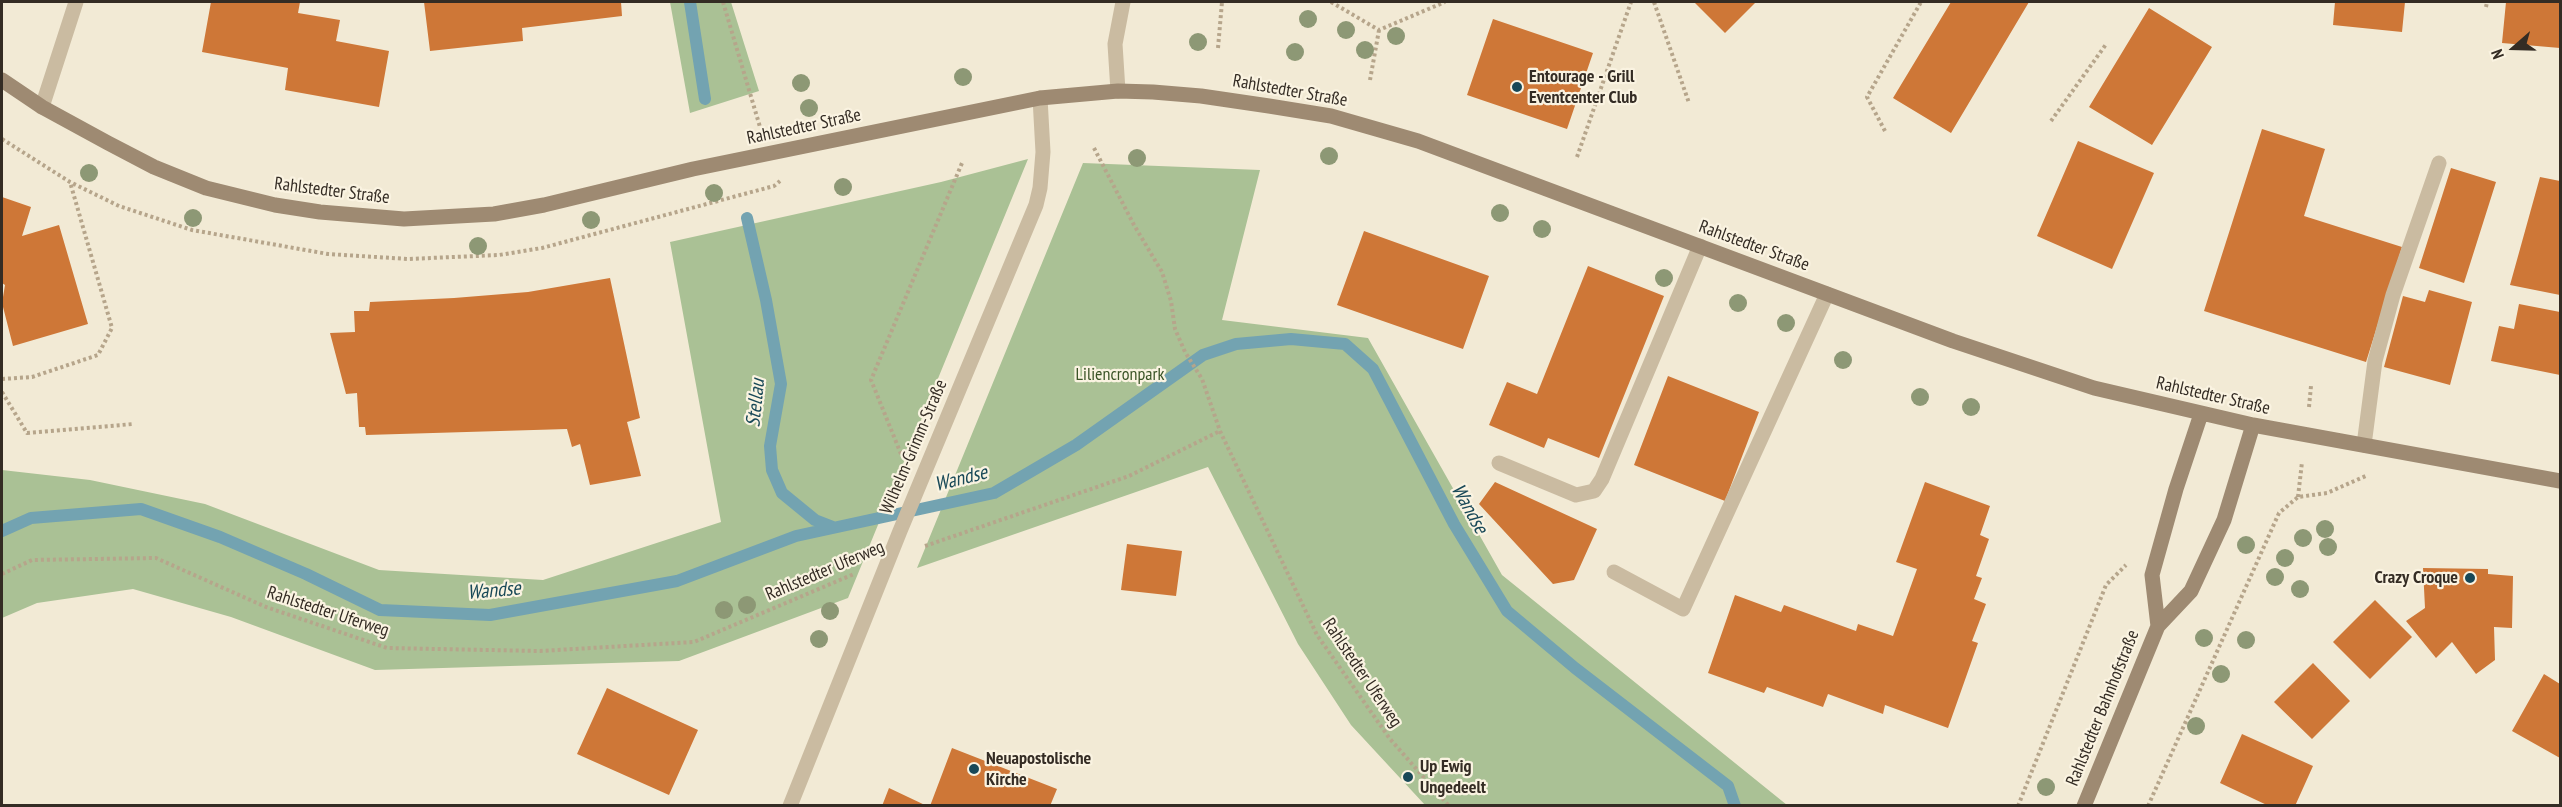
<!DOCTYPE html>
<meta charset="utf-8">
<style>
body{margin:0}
#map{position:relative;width:2562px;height:807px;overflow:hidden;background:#f2ead5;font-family:"PT Sans Narrow",sans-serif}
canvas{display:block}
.frame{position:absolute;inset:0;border:3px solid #342c24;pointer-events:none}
.north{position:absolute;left:2484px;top:18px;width:60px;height:60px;-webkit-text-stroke:4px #faf3e1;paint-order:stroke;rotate:250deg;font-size:16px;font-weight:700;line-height:24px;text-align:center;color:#342c24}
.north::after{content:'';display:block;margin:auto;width:21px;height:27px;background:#342c24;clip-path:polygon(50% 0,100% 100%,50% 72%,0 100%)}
</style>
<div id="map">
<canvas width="2562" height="807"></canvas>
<div class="frame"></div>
<div class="north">N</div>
</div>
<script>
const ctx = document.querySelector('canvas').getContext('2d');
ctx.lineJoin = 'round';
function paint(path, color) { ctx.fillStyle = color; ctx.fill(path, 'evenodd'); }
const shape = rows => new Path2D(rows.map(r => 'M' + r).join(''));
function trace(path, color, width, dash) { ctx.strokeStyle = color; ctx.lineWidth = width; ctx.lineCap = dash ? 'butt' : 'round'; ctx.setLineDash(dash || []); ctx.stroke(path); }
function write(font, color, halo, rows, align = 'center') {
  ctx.font = font + ' "PT Sans Narrow",sans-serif'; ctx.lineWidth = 4.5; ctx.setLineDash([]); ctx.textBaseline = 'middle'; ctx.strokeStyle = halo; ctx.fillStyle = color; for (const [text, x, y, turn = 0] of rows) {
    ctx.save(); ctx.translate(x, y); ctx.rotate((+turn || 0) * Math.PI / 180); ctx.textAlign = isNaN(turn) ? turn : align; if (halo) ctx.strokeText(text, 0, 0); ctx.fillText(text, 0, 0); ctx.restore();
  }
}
paint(shape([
 [670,2,731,2,759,91,690,113],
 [1028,159,848,598,679,661,375,670,231,617,133,589,37,603,2,618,2,470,90,480,205,504,379,570,543,580,721,522,670,242,941,182],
 [1083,163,1260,170,1222,320,1368,338,1502,575,1787,805,1425,805,1351,725,1298,644,1208,467,917,568]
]), '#aac195');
trace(shape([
 [690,2,705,99],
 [747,218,766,300,781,384,770,446,772,470,782,493,815,520,833,527],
 [2,531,31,518,141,509,220,537,306,574,380,610,490,615,677,581,796,536,994,493,1076,445,1203,355,1236,344,1291,339,1345,344,1373,369,1454,524,1507,611,1575,668,1728,786,1735,806]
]), '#73a3b1', 12);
paint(shape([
 [211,2,300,2,298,13,340,20,336,41,389,51,379,107,285,90,288,68,202,52],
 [424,2,621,2,622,16,522,28,523,41,430,51],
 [1694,2,1756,2,1725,33],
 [1951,2,2029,2,1951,133,1893,98],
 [2335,2,2405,2,2402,32,2333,25],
 [2506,2,2560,2,2560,48,2502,43],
 [2149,8,2212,47,2152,145,2089,107],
 [1493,19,1593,53,1567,129,1467,95],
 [2262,129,2325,149,2304,216,2402,247,2366,362,2204,311],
 [2078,141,2154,173,2112,269,2037,236],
 [2451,168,2496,182,2464,283,2419,268],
 [2540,177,2560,181,2560,295,2510,285],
 [2,197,31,207,22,236,59,225,88,324,13,346,2,303,5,285,2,283],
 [1364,231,1489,276,1463,349,1337,305],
 [1588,266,1664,296,1599,458,1548,438,1544,448,1489,425,1507,382,1537,394],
 [610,278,640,418,627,422,641,476,590,485,580,444,572,447,567,429,366,435,365,427,359,427,357,393,346,394,330,333,355,332,354,311,369,311,370,302,454,298,528,292],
 [2429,290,2472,302,2450,385,2384,367,2403,296,2425,302],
 [2519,304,2560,312,2560,375,2491,361,2499,326,2514,329],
 [1668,376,1759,412,1725,501,1634,465],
 [1495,482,1597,529,1574,580,1553,584,1479,504],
 [1925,482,1990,506,1980,535,1989,539,1976,576,1982,578,1974,599,1986,604,1972,641,1978,643,1948,728,1885,705,1883,714,1828,694,1823,707,1767,687,1764,693,1708,673,1735,595,1781,612,1784,605,1856,631,1858,624,1893,636,1917,569,1896,562],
 [1127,544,1182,551,1176,596,1121,590],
 [2423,568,2488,569,2488,574,2513,576,2512,628,2494,627,2495,660,2476,674,2452,642,2436,658,2406,621,2425,608],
 [2375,600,2412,637,2370,679,2333,642],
 [2313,663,2350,701,2312,739,2274,702],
 [2544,674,2560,684,2560,758,2512,731],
 [607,688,698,730,669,795,577,754],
 [2242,734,2313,766,2295,806,2269,806,2220,783],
 [952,748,1057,789,1050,806,930,806],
 [889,788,927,806,882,806]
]), '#ce7737');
trace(shape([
 [723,2,760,127],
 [1331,2,1379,30,1445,2],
 [1654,2,1689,103],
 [2486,7,2487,2],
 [1218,48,1222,2],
 [1370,80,1379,30],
 [2051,121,2107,43],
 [1885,131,1867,97,1921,2],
 [2,139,70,182,119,206,192,230,328,254,408,259,499,255,542,248,774,186,780,181],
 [1094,148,1134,225,1162,272,1171,301,1175,329,1185,352,1202,379,1220,431,1317,635,1390,739,1449,806],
 [1577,157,1631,2],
 [2,379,32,377,98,355,112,328,70,182],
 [2,392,27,433,133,424],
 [2309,407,2311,386],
 [901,454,871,380,962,163],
 [2298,497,2302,462],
 [925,546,1129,476,1220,431],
 [2,574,32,560,156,558,266,607,387,648,540,651,694,642,854,574],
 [2018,806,2106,585,2126,565],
 [2148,806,2279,513,2298,497,2327,493,2368,475]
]), '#b6a58b', 4, [3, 3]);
trace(shape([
 [2364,445,2375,361,2393,295,2439,163],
 [1499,463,1576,495,1594,491,1602,479,1700,246],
 [1614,572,1683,609,1827,294]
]), '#cabba1', 15);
trace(shape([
 [1118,91,1115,44,1123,2],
 [42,107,76,2],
 [790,806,900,531,1036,205,1040,188,1043,152,1040,98]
]), '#cabba1', 15);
trace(shape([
 [2,80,42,107,108,143,154,167,206,188,275,205,320,212,404,219,494,214,544,205,693,169,1040,98,1118,91,1153,92,1201,96,1269,106,1331,116,1418,141,1953,341,2094,388,2253,425,2560,481],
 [2158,626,2152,575,2176,489,2201,414],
 [2084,806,2158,626,2191,591,2224,520,2253,425]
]), '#9e8a72', 15);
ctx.fillStyle = '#8d9875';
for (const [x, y] of [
 [1308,19],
 [1346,30],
 [1396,36],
 [1198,42],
 [1365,50],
 [1295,52],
 [963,77],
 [801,83],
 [809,108],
 [1329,156],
 [1137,158],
 [89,173],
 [843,187],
 [714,193],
 [1500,213],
 [193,218],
 [591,220],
 [1542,229],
 [478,246],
 [1664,278],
 [1738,303],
 [1786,323],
 [1843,360],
 [1920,397],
 [1971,407],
 [2325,529],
 [2303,538],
 [2246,545],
 [2328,547],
 [2285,558],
 [2275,577],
 [2300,589],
 [747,605],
 [724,610],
 [830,611],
 [2204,638],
 [819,639],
 [2246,640],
 [2221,674],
 [2196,726],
 [2046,787]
]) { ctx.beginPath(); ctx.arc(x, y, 9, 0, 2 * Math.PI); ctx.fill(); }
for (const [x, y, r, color] of [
 [1517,87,6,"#184857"],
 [2470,578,6,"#184857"],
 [974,769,6,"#184857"],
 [1408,777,6,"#184857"]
]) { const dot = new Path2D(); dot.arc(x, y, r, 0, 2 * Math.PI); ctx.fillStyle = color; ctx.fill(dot); trace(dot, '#faf3e1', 2); }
write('bold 18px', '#342c24', '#faf3e1', [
 ["Entourage - Grill",1529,77],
 ["Eventcenter Club",1529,98],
 ["Crazy Croque",2458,578,"right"],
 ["Neuapostolische",986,759],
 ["Kirche",986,780],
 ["Up Ewig",1420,767],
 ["Ungedeelt",1420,788]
], 'left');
write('18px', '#342c24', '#faf3e1', [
 ["Rahlstedter Straße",1290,91,10],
 ["Rahlstedter Straße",804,127,-12],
 ["Rahlstedter Straße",332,191,7],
 ["Rahlstedter Straße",1754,246,20],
 ["Rahlstedter Straße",2213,396,13],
 ["Wilhelm-Grimm-Straße",914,447,-67],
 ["Rahlstedter Uferweg",825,571,-23],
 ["Rahlstedter Uferweg",328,612,18],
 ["Rahlstedter Uferweg",1362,673,56],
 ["Rahlstedter Bahnhofstraße",2103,708,-68]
]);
write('18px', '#3b5427', '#faf3e1', [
 ["Liliencronpark",1120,375]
]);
write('italic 20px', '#184857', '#faf3e1', [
 ["Stellau",756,403,-84],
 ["Wandse",961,479,-14],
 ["Wandse",1469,509,61],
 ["Wandse",494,591,-5]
]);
</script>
